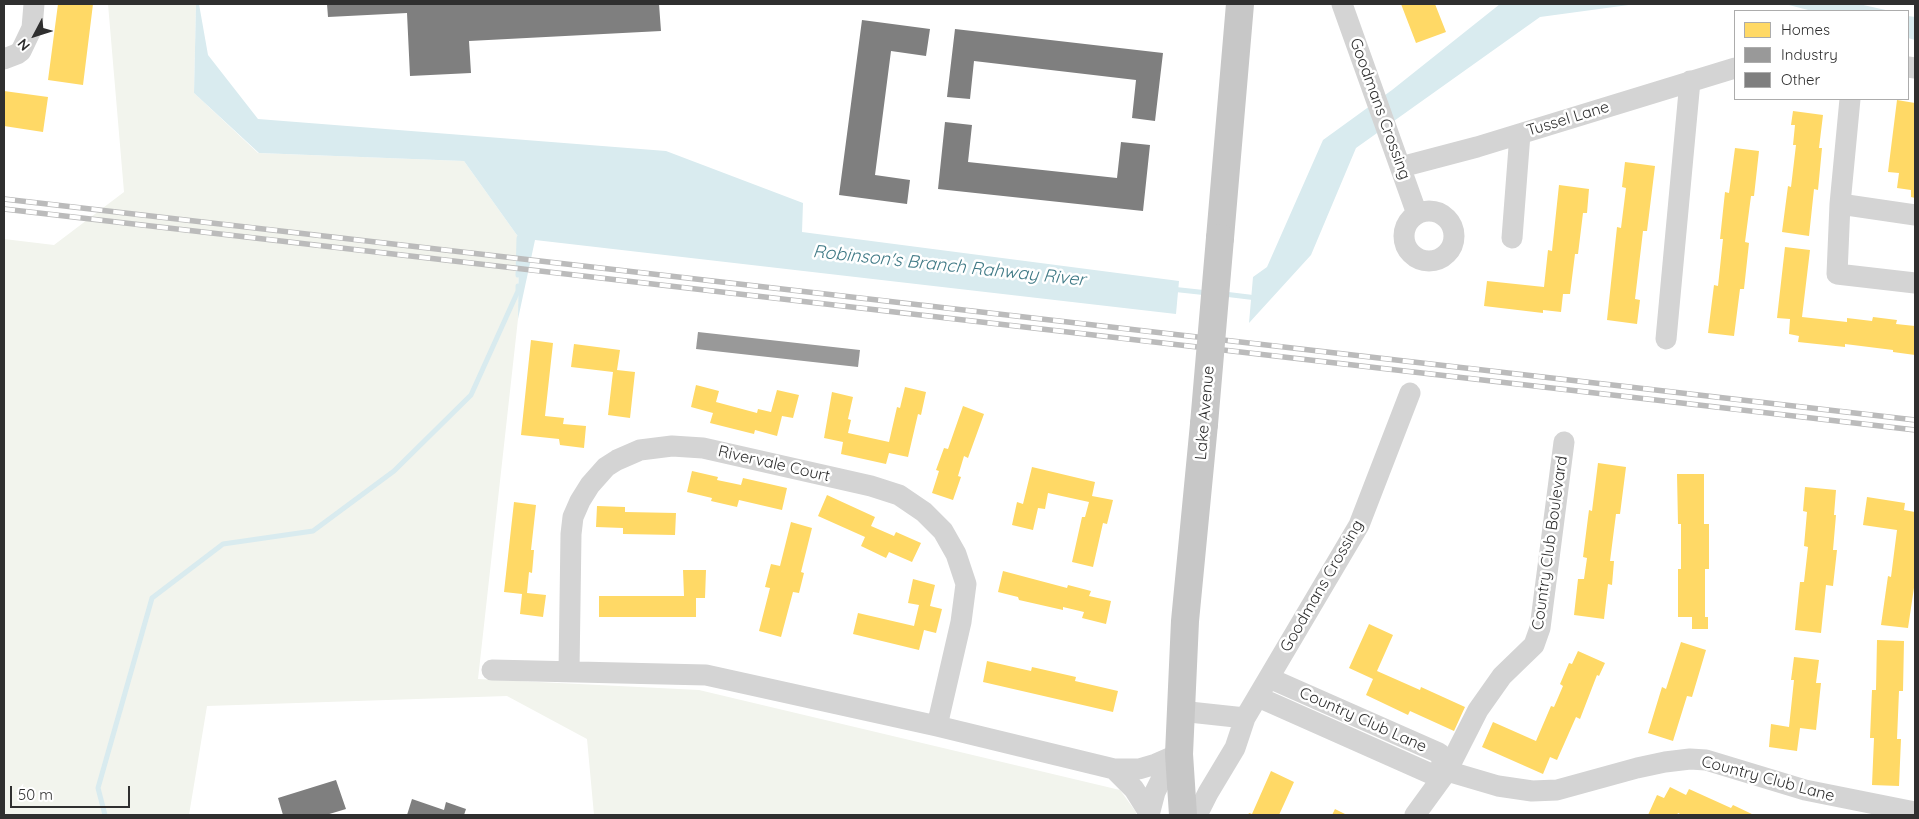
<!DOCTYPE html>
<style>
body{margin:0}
#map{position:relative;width:1919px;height:819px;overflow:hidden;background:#fff;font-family:Quicksand,sans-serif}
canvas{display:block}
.frame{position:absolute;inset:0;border:5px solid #2f2f2f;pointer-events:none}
.legend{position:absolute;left:1734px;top:10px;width:175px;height:90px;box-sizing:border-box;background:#fff;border:1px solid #acacac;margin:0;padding:6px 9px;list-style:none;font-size:15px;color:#2f2f2f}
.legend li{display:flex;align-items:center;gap:10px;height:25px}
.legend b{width:25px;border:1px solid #acacac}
.north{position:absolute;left:10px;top:10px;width:50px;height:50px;-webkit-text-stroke:4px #fff;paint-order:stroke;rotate:230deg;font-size:14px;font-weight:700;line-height:20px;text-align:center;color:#2f2f2f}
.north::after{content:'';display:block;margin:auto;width:18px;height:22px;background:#2f2f2f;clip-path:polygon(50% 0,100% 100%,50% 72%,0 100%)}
.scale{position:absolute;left:10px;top:786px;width:120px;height:22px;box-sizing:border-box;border:2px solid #2f2f2f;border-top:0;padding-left:6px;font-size:15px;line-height:18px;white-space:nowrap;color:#2f2f2f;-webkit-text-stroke:4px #fff;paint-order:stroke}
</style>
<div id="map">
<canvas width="1919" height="819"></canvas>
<div class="frame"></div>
<ul class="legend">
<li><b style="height:14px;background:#ffd966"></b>Homes</li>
<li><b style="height:14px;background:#999"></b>Industry</li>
<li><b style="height:14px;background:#7f7f7f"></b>Other</li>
</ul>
<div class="north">N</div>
<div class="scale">50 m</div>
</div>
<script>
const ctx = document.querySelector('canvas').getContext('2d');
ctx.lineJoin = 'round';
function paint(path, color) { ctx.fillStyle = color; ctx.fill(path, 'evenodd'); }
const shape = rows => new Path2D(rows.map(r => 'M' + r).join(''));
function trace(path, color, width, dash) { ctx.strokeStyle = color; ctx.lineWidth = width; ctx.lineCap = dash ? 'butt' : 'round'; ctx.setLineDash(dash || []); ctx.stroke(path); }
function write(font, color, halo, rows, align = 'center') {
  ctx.font = font + ' Quicksand,sans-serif'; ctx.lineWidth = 5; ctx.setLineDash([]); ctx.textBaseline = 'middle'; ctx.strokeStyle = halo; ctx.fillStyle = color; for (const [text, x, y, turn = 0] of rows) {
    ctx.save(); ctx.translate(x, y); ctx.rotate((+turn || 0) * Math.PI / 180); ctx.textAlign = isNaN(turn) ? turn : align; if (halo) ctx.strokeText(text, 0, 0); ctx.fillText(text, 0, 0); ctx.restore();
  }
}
paint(shape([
 [108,4,196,4,194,93,258,153,464,161,519,238,518,319,478,679,699,690,1120,790,1136,812,1136,815,594,815,587,739,507,696,207,706,189,815,7,815,4,812,4,239,54,245,124,192]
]), '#f2f4ed');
paint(shape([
 [196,4,199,4,208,55,258,119,666,151,803,203,802,232,1179,281,1176,314,535,240,518,319,519,238,464,161,259,153,194,93],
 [1500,4,1636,4,1540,17,1356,148,1311,255,1249,323,1253,277,1267,267,1323,140,1392,90],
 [1785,4,1859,4,1890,11,1812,11],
 [1908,16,1915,17,1915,40,1908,38]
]), '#d9ebef');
paint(shape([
 [58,4,93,4,83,85,48,80],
 [1401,4,1435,4,1446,32,1416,43],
 [4,91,48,97,43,132,4,126],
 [1897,100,1915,103,1914,171,1915,171,1915,198,1911,197,1911,190,1897,188,1899,173,1888,172],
 [1793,111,1823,115,1819,148,1822,148,1818,190,1814,189,1809,236,1782,232,1788,186,1791,187,1796,145,1793,145,1795,125,1791,125],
 [1735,148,1759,151,1754,196,1751,196,1745,242,1749,243,1744,289,1740,289,1734,336,1708,333,1714,285,1718,286,1723,239,1720,239,1725,192,1729,193],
 [1625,162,1655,166,1647,231,1643,231,1635,299,1640,300,1637,324,1607,320,1617,227,1621,228,1626,188,1622,187],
 [1559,185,1589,189,1587,213,1583,213,1578,254,1575,254,1570,294,1563,294,1561,312,1543,310,1543,313,1484,306,1487,281,1544,287,1548,250,1552,251],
 [1785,247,1810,250,1802,317,1847,322,1847,318,1872,321,1873,317,1897,320,1896,324,1915,326,1915,355,1893,352,1893,350,1845,344,1845,347,1798,342,1799,336,1789,334,1790,319,1777,318],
 [531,340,553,343,545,416,564,418,563,424,586,426,584,448,560,445,559,439,521,435],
 [574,344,620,350,617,370,635,372,630,418,608,415,613,372,571,367],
 [696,385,719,391,716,402,757,413,758,409,771,412,777,390,799,395,793,418,782,416,777,436,755,430,754,434,710,423,713,413,691,407],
 [905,387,926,392,921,415,918,414,908,457,889,453,886,464,841,454,843,442,824,438,832,392,853,397,848,419,851,420,848,433,889,442,897,407,900,408],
 [963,406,984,414,968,458,964,456,958,476,961,477,953,500,932,493,939,471,936,470,944,448,948,449],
 [1598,463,1626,467,1620,514,1616,514,1610,561,1614,561,1612,585,1608,584,1604,619,1574,615,1578,579,1584,579,1587,558,1583,557,1589,510,1592,511],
 [1032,467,1095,482,1092,496,1113,500,1107,524,1103,523,1093,567,1072,562,1082,517,1085,517,1089,502,1048,493,1045,509,1038,508,1033,530,1012,525,1017,502,1023,504],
 [692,471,718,477,717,480,741,485,743,478,787,488,782,510,739,500,737,507,711,501,712,498,687,492],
 [1677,474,1704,474,1704,524,1709,524,1709,569,1705,569,1705,617,1708,617,1708,629,1692,629,1692,617,1678,617,1678,569,1681,569,1681,524,1678,524],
 [1805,487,1836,490,1834,515,1836,515,1833,550,1837,550,1833,586,1826,585,1821,633,1795,630,1800,582,1804,582,1808,547,1804,546,1807,512,1803,511],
 [827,495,875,517,871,526,894,536,896,532,921,543,912,562,889,552,886,558,861,546,865,537,818,516],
 [1867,497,1905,503,1904,510,1915,512,1915,581,1908,628,1881,625,1888,576,1891,577,1897,530,1863,525],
 [514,502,536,505,531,550,534,550,532,573,529,572,527,593,546,595,543,617,520,614,522,594,504,592],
 [597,506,625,507,625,512,676,513,675,535,623,534,623,528,596,527],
 [791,522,812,528,801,572,804,573,799,593,793,592,781,637,759,631,770,588,765,587,771,564,780,566],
 [683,570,706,570,705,598,696,598,696,617,599,617,599,596,684,596],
 [1003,571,1067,588,1068,585,1091,591,1089,596,1111,601,1106,624,1082,618,1084,612,1063,607,1063,610,1019,600,1018,597,998,592],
 [913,579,935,585,930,606,942,609,936,633,924,630,919,650,853,634,858,613,914,626,919,605,908,603],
 [1369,624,1393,635,1377,671,1420,690,1421,687,1465,707,1454,731,1410,711,1408,715,1366,695,1373,679,1349,668],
 [1877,640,1904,641,1903,691,1899,691,1897,739,1901,739,1899,786,1872,785,1874,738,1870,738,1872,690,1876,690],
 [1681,642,1706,650,1692,697,1687,696,1673,741,1648,733,1662,687,1666,689],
 [1578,651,1605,663,1599,676,1597,675,1580,719,1576,717,1557,760,1550,757,1543,774,1482,747,1493,722,1536,741,1551,706,1554,707,1563,686,1560,684,1569,663,1572,664],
 [1794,657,1819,660,1816,683,1821,683,1816,730,1800,728,1797,751,1769,747,1771,724,1789,727,1794,680,1791,680],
 [987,661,1031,671,1032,667,1076,677,1075,681,1118,691,1113,712,983,682],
 [1271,771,1294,782,1279,815,1248,815,1249,813,1252,814],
 [1670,787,1686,795,1689,789,1731,808,1733,805,1754,815,1682,815,1678,813,1677,815,1648,815,1657,795,1664,798],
 [1335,809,1347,815,1332,815]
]), '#ffd966');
paint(shape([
 [698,332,860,350,858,367,696,349]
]), '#999');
trace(shape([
 [518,275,519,238],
 [1171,289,1208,293],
 [1224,294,1257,298],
 [105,815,98,788,152,598,223,544,313,531,394,471,471,395,518,291,518,286]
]), '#d9ebef', 5);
paint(shape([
 [327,4,659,4,661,31,469,41,471,73,410,76,407,13,328,17],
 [862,20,930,29,926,56,891,51,875,175,910,180,907,204,839,195],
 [955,29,1163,53,1155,121,1132,118,1136,80,974,61,970,99,947,97],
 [945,122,972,125,968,162,1117,178,1121,142,1150,145,1143,211,938,189],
 [336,780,346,809,326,815,283,815,278,798],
 [412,799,444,810,446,802,466,809,464,815,407,815]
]), '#7f7f7f');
trace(shape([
 [1342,4,1417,214],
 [4,59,17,54,21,51,32,28,34,4],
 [1908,67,1915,68],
 [1401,167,1477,147,1735,68],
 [1840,204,1850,99],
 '1404 236a25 25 0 1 1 50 0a25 25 0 1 1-50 0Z',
 [1915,215,1840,204,1837,274,1915,283],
 [1512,238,1520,134],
 [1666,339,1690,81],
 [492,670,706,675,937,726,1114,769,1139,769,1156,764,1179,754],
 [569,671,571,534,573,517,580,501,590,485,606,467,617,460,640,450,672,446,703,448,871,486,899,495,924,512,943,531,956,554,966,584,961,622,937,726],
 [1269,678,1439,753,1447,771],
 [1258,697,1429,773,1447,771,1498,786,1532,791,1557,790,1637,768,1665,762,1690,759,1706,760,1805,790,1915,812],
 [1180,711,1245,718],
 [1114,769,1134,789,1149,813],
 [1149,815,1155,792,1164,774,1179,754],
 [1197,815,1208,793,1235,748,1245,718,1359,525,1410,393],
 [1415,815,1447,771,1478,710,1502,676,1534,645,1540,628,1564,442]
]), '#d4d4d4', 21);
trace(shape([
 [1220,238,1240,4],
 [1183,815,1179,754,1185,621,1204,424]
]), '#c7c7c7', 28);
const rail = shape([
 [4,199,1915,420],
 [4,209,1915,430]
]);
trace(rail, '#bbb', 5.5);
trace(rail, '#fff', 4, [11]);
trace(shape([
 [1204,424,1220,238]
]), '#c7c7c7', 28);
write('16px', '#2f2f2f', '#fff', [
 ["Goodmans Crossing",1380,109,70],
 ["Tussel Lane",1568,119,-17],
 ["Lake Avenue",1205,413,-85],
 ["Rivervale Court",774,464,13],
 ["Country Club Boulevard",1550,543,-82],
 ["Goodmans Crossing",1322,586,-60],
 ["Country Club Lane",1363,720,24],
 ["Country Club Lane",1768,779,15]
]);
write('italic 18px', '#407a86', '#fff', [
 ["Robinson's Branch Rahway River",949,266,6]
]);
</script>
